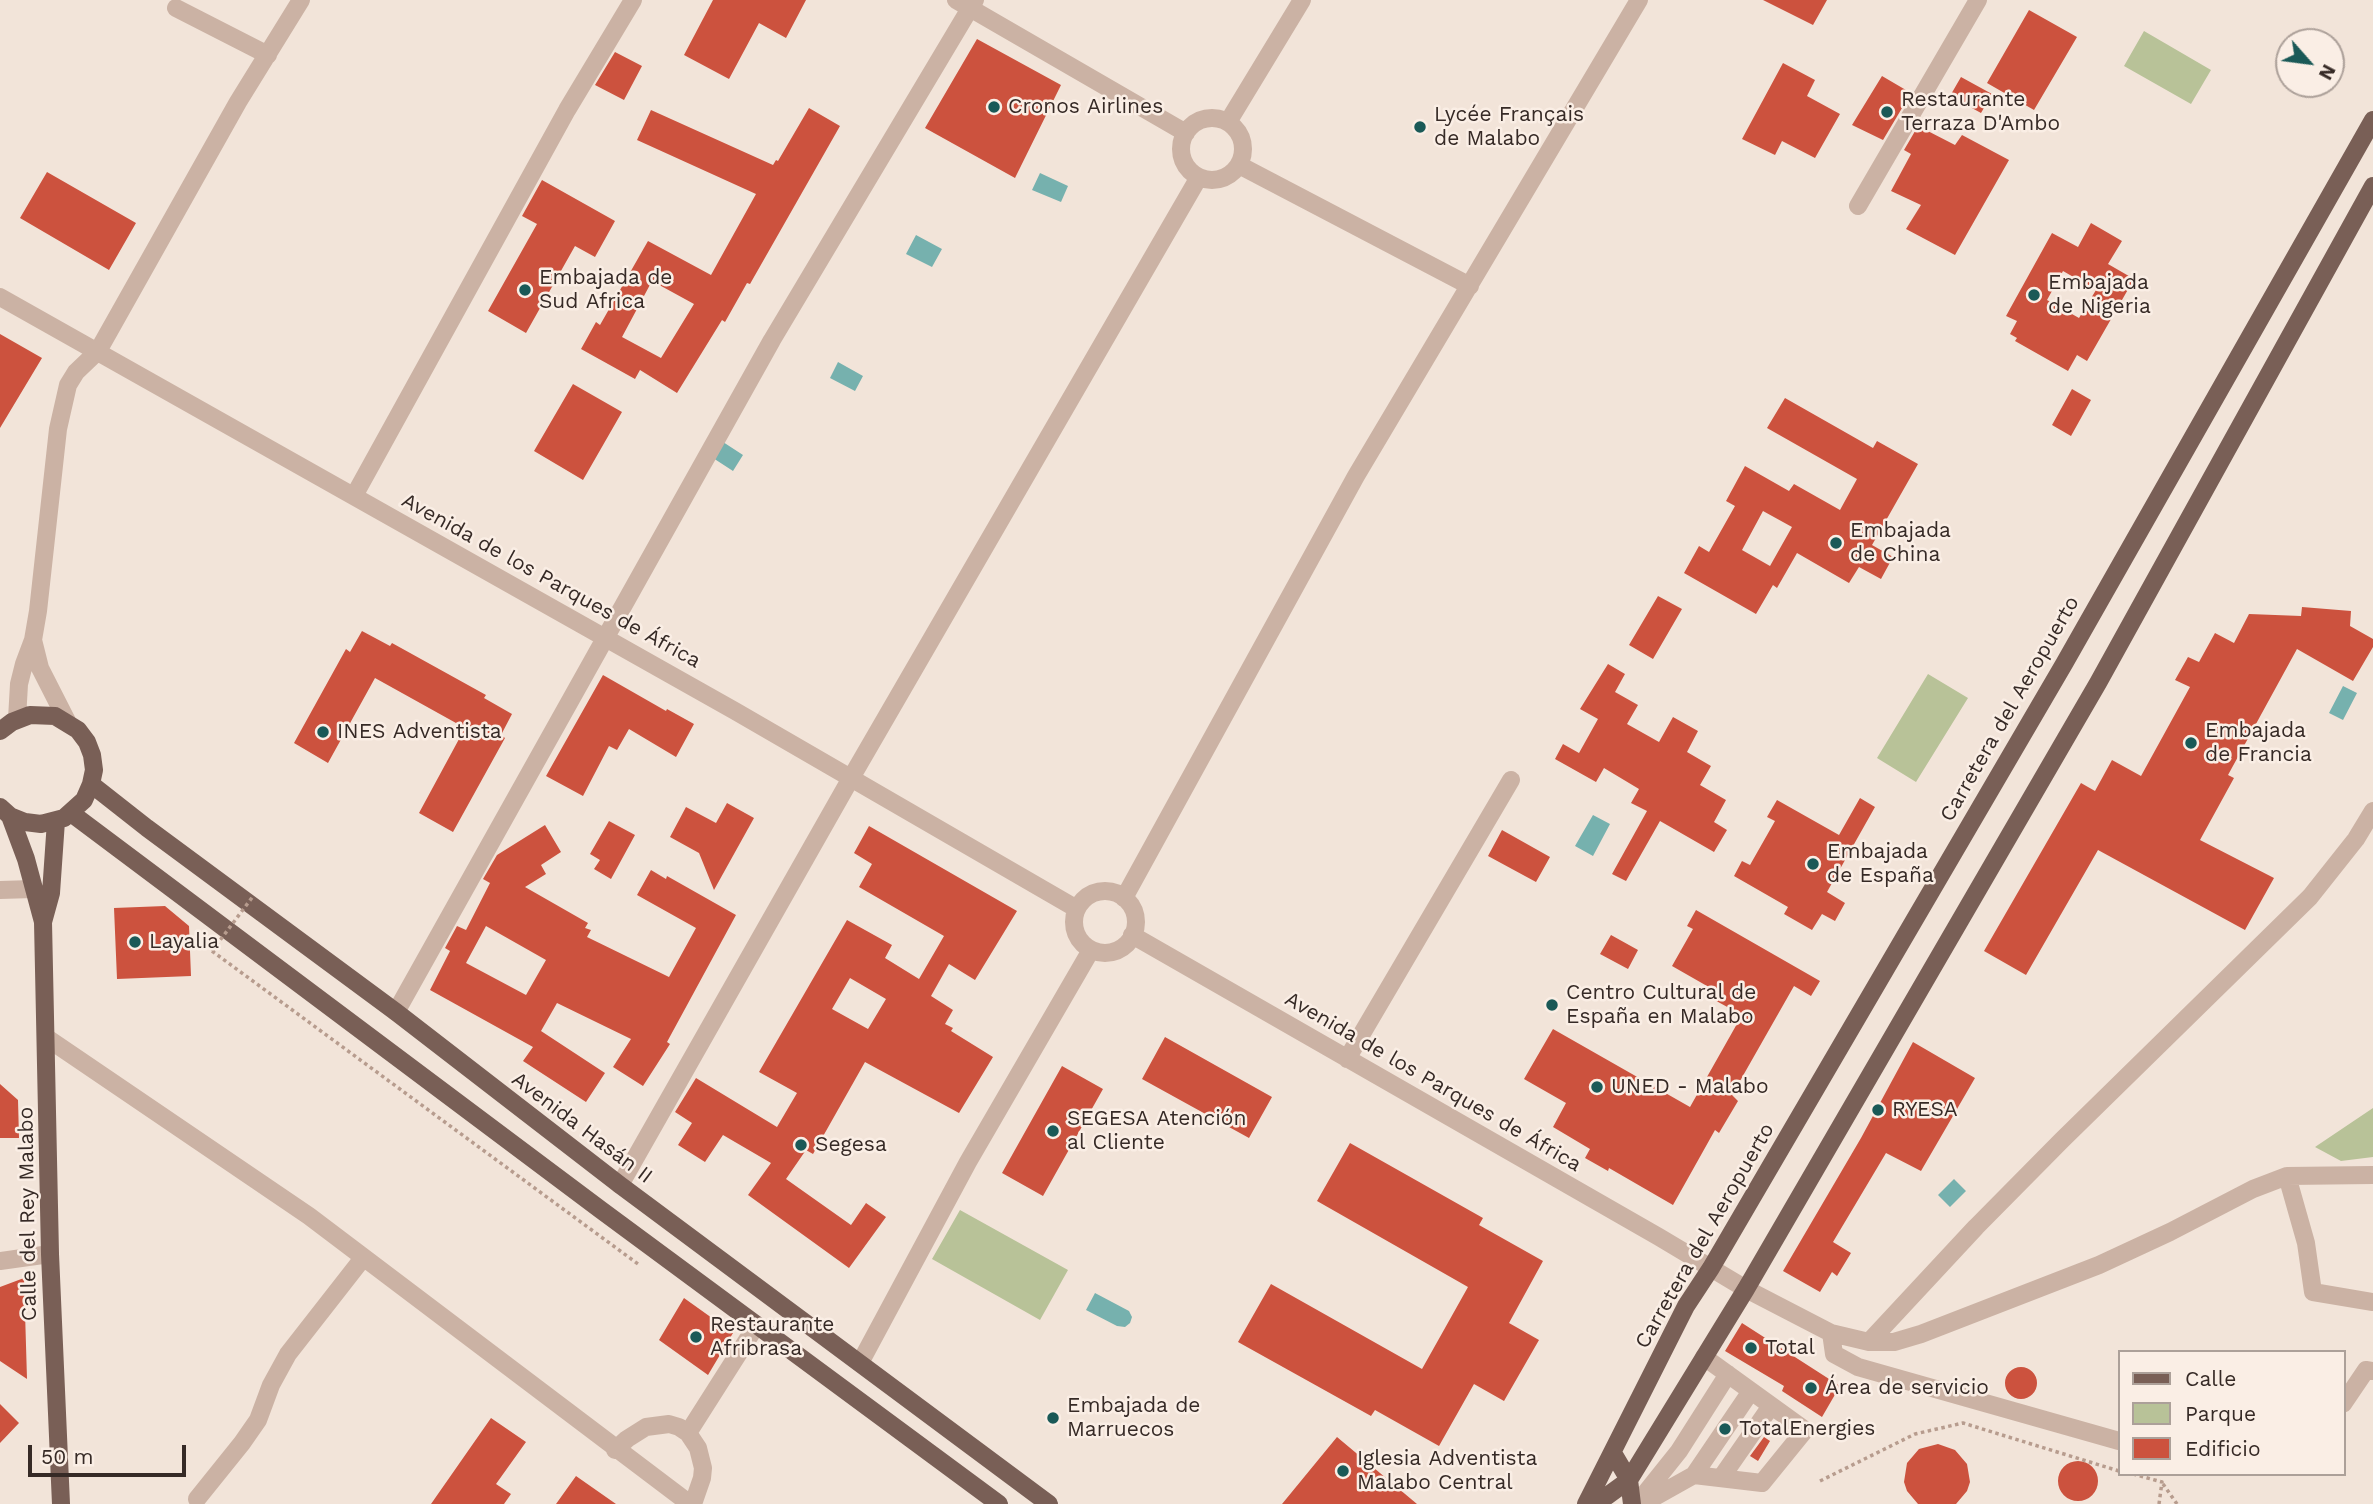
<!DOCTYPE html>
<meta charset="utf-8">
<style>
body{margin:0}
#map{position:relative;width:2373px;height:1504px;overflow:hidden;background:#f2e4d9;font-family:"Work Sans",sans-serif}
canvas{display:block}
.legend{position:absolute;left:2118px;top:1350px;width:228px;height:126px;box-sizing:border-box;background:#faeee5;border:2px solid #aca099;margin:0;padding:9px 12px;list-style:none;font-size:21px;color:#362a26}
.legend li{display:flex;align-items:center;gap:14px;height:35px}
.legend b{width:35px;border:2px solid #aca099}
.north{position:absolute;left:2275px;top:28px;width:70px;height:70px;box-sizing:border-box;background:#faeee5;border:2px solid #aca099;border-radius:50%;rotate:118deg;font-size:19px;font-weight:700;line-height:28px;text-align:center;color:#362a26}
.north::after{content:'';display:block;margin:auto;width:24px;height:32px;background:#1a5957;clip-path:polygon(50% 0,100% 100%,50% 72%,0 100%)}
.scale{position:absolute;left:28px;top:1445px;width:158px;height:32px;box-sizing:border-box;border:4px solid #362a26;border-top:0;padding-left:9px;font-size:21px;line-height:24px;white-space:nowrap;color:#362a26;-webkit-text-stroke:5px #faeee5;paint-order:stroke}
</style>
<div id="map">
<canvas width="2373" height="1504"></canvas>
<ul class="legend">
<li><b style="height:9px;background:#795f56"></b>Calle</li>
<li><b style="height:19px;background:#b8c298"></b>Parque</li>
<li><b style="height:19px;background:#cc523e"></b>Edificio</li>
</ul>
<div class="north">N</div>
<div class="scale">50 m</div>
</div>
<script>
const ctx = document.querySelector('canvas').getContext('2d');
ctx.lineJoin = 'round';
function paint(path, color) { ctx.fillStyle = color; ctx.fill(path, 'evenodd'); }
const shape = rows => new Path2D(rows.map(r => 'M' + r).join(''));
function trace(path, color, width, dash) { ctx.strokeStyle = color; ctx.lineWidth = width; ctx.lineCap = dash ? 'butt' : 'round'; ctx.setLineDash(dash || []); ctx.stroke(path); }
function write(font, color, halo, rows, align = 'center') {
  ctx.font = font + ' "Work Sans",sans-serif'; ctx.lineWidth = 5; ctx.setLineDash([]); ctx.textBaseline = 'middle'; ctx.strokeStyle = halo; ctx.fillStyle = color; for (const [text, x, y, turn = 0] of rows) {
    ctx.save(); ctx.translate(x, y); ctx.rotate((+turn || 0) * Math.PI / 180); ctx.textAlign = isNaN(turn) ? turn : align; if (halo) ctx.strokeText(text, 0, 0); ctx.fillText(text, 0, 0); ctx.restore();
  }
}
paint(shape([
 [2144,31,2211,70,2191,104,2124,66],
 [1928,674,1968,698,1916,782,1877,758],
 [2373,1108,2373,1157,2341,1161,2315,1147],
 [960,1210,1068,1270,1040,1320,932,1259]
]), '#b8c298');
paint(shape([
 [1040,173,1068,186,1061,202,1032,190],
 [916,235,942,249,932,267,906,254],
 [838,362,863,376,855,391,830,378],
 [723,442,743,455,733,471,713,458],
 [2343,686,2357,693,2343,720,2329,713],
 [1593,815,1610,824,1593,856,1575,846],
 [1954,1179,1966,1191,1950,1207,1938,1195],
 [1095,1293,1129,1311,1132,1317,1130,1323,1125,1327,1117,1326,1086,1310]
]), '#76b1ae');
paint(shape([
 [713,0,806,0,786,38,759,23,729,79,684,55],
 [1763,0,1827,0,1813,25],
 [2029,10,2077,37,2034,110,1987,83],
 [977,39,1061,85,1015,178,925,128],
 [615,52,642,66,624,100,595,85],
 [1783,63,1815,80,1807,96,1840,114,1815,158,1782,141,1775,155,1742,139],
 [1882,76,1911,93,1883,140,1852,125],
 [1961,77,1992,94,1981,113,1950,96],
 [809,108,840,126,750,284,747,283,725,322,722,320,677,393,640,370,635,379,581,349,596,322,600,325,648,241,711,275,756,194,637,140,651,110,773,165,776,160,778,161],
 [652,281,694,304,661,358,622,337],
 [1918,126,1955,145,1962,135,2009,160,1955,255,1906,229,1921,205,1891,191,1911,154,1904,150],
 [47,172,136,223,109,270,20,218],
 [542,180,615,221,595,257,575,246,526,333,488,311,537,224,522,216],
 [2091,223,2122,241,2108,264,2134,279,2087,361,2077,355,2068,371,2015,341,2017,338,2010,334,2017,321,2006,316,2052,233,2078,247],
 [2063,271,2096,290,2079,318,2047,300],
 [0,334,42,358,0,428],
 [573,384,622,412,583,480,534,451],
 [2072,389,2091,400,2071,436,2052,425],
 [1785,398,1873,448,1877,441,1918,464,1872,545,1893,557,1881,579,1859,567,1849,583,1797,553,1777,588,1773,585,1756,614,1684,573,1699,546,1709,552,1735,506,1726,501,1745,466,1789,491,1794,484,1840,510,1857,479,1767,428],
 [1763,511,1792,527,1770,566,1742,550],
 [1658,596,1682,609,1653,659,1629,645],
 [2302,607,2351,611,2350,626,2373,639,2373,647,2353,681,2297,649,2228,775,2234,778,2200,840,2274,878,2245,930,2098,850,2026,975,1984,951,2081,783,2095,791,2112,760,2141,776,2190,687,2175,680,2188,657,2199,662,2215,633,2234,643,2249,614,2301,616],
 [362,631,390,646,392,643,486,695,484,698,512,714,501,735,505,738,453,832,419,813,465,728,375,678,328,763,294,743,346,649,350,652],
 [1608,664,1625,674,1615,692,1638,705,1627,724,1659,742,1673,717,1698,731,1687,752,1711,766,1700,785,1726,800,1714,822,1727,830,1714,852,1660,821,1626,881,1612,874,1647,811,1631,803,1639,789,1604,768,1596,782,1555,759,1563,744,1579,753,1598,719,1580,709],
 [603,675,666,711,667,709,694,724,676,757,629,729,617,750,609,746,583,796,546,776],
 [1860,798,1875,807,1827,892,1845,903,1835,921,1822,914,1812,930,1784,914,1788,907,1734,876,1742,861,1750,865,1775,821,1767,817,1777,800,1839,835],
 [727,803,754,818,714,890,699,853,670,837,686,807,716,823],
 [609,821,635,835,611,879,594,869,600,860,590,854],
 [545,825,561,852,541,865,546,874,525,887,588,923,585,928,591,930,587,937,669,977,696,928,637,895,651,870,666,879,667,876,736,915,667,1042,670,1044,643,1086,613,1067,631,1039,557,1003,541,1031,605,1073,586,1102,523,1061,533,1047,430,990,450,951,445,948,457,926,466,930,490,883,483,879,497,855],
 [486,926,546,960,526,995,466,963],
 [869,826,1017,911,975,980,949,964,931,996,953,1010,945,1024,953,1028,951,1031,993,1057,959,1113,865,1062,813,1154,806,1150,786,1179,851,1225,866,1203,886,1217,849,1268,748,1195,771,1163,723,1135,705,1162,678,1145,692,1123,675,1112,696,1078,777,1127,797,1093,759,1072,847,920,892,945,885,958,919,979,944,936,859,887,872,864,854,853],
 [850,978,886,999,868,1029,832,1009],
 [1502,830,1550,857,1536,882,1488,856],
 [165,906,189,926,191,976,117,979,114,908],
 [1696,910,1820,981,1811,996,1794,986,1732,1095,1738,1101,1719,1133,1715,1130,1673,1205,1609,1168,1608,1171,1585,1158,1590,1149,1553,1127,1566,1103,1524,1079,1553,1029,1690,1107,1742,1015,1709,997,1714,990,1672,966,1693,929,1687,926],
 [1611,935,1638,950,1628,969,1600,954],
 [1165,1037,1272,1097,1249,1138,1142,1079],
 [1913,1042,1975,1078,1921,1171,1886,1153,1833,1242,1851,1253,1837,1276,1832,1272,1820,1292,1783,1271,1861,1138],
 [1062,1066,1103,1089,1043,1196,1002,1173],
 [0,1084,18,1100,19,1138,0,1138],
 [1350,1143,1483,1218,1479,1225,1543,1261,1509,1323,1539,1340,1504,1401,1474,1384,1439,1446,1375,1410,1371,1416,1238,1342,1271,1284,1422,1369,1468,1287,1317,1201],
 [24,1278,27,1379,0,1361,0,1287],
 [684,1298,733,1333,708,1375,659,1340],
 [1742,1323,1840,1386,1822,1417,1782,1391,1784,1386,1725,1351],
 '2005 1383a16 16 0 1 1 32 0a16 16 0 1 1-32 0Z',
 [0,1404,19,1423,0,1443],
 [491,1418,526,1442,496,1484,511,1494,504,1504,431,1504],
 [1337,1437,1417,1504,1282,1504],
 [1764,1437,1770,1441,1758,1461,1750,1456],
 [1938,1444,1955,1450,1967,1464,1970,1482,1967,1491,1956,1504,1918,1504,1907,1491,1904,1482,1907,1463,1919,1449],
 '2058 1481a20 20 0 1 1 40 0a20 20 0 1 1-40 0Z',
 [576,1476,616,1504,556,1504]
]), '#cc523e');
trace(shape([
 [212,951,638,1264],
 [2133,1474,2162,1482,2159,1504],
 [1820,1481,1915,1434,1963,1423,2119,1471],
 [2163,1484,2177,1504]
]), '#b79c8e', 3.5, [3.5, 3.5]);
trace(shape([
 [956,0,1186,133],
 [176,8,268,55],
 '1181 149a31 31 0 1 1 62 0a31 31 0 1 1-62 0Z',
 [1228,122,1302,0],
 [1239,165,1470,286],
 [1858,206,1978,0],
 [0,297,735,711,1077,909],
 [354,496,567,110,633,0],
 [33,640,40,668,67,721],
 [17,719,19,684,24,664,33,640,38,611,58,429,68,385,76,372,98,351,238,102,301,0],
 [0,890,33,889],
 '1074 922a31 31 0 1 1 62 0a31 31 0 1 1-62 0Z',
 [1124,898,1356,476,1639,0],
 [1132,935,1659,1237,1746,1289,1831,1333,1869,1342,1894,1342,1921,1334,2099,1265,2170,1232,2253,1189,2287,1176,2373,1175],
 [396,1012,772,340,975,0],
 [47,1038,309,1216,690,1504],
 [1347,1059,1511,780],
 [2287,1176,2306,1243,2313,1292,2373,1302],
 [620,1185,851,778,1199,177],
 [0,1261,50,1254],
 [1831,1333,1834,1354,1858,1367,2119,1441],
 [1869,1342,1976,1227,2062,1140,2310,897,2356,839,2373,811],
 [860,1363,968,1162,1091,950],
 [2343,1404,2366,1370,2373,1371],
 [688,1433,756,1326],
 [615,1450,627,1439,646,1427,669,1424,679,1427,688,1433,698,1448,703,1468,702,1478,693,1504],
 [1694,1475,1751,1391],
 [1721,1478,1771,1406],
 [197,1499,242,1443,258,1420,271,1385,288,1354,363,1258],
 [1639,1501,1679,1451,1728,1374],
 [1642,1504,1694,1475,1762,1483,1805,1430,1704,1357]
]), '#cbb2a4', 18);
trace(shape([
 [0,731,12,722,30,715,55,716,78,730,87,742,92,755,94,770,91,784,84,800,64,818,41,824,25,822,10,816,0,807],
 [91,784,147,828,396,1012,620,1185,1049,1504],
 [71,813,601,1210,999,1504],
 [10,816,26,859,43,922,50,1254,61,1504],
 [43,922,51,893,56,821],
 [1613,1453,1629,1480,1632,1504],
 [1586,1504,1686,1306,1711,1268,2064,664,2373,120],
 [1596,1504,1629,1480,1746,1289,2098,683,2373,186]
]), '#795f56', 18);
trace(shape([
 [212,951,254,895]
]), '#b79c8e', 3.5, [3.5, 3.5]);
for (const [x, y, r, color] of [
 [994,107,7,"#1a5957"],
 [1887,112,7,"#1a5957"],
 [1420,127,7,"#1a5957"],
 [525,290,7,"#1a5957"],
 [2034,295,7,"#1a5957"],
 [1836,543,7,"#1a5957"],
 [323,732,7,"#1a5957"],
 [2191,743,7,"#1a5957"],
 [1813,864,7,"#1a5957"],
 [135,942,7,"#1a5957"],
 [1552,1005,7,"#1a5957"],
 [1597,1087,7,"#1a5957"],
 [1878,1110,7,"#1a5957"],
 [1053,1131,7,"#1a5957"],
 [801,1145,7,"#1a5957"],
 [696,1337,7,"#1a5957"],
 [1751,1348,7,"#1a5957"],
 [1811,1388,7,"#1a5957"],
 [1053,1418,7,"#1a5957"],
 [1725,1429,7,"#1a5957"],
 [1343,1471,7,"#1a5957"]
]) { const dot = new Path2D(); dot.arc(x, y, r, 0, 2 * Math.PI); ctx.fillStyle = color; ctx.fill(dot); trace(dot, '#faeee5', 2.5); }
write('21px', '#362a26', '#faeee5', [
 ["Restaurante",1901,100],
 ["Terraza D'Ambo",1901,124],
 ["Cronos Airlines",1008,107],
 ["Lycée Français",1434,115],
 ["de Malabo",1434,139],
 ["Embajada de",539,278],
 ["Sud Africa",539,302],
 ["Embajada",2048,283],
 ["de Nigeria",2048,307],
 ["Embajada",1850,531],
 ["de China",1850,555],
 ["Embajada",2205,731],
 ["de Francia",2205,755],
 ["INES Adventista",337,732],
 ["Embajada",1827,852],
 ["de España",1827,876],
 ["Layalia",149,942],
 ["Centro Cultural de",1566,993],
 ["España en Malabo",1566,1017],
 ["UNED - Malabo",1611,1087],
 ["RYESA",1892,1110],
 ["SEGESA Atención",1067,1119],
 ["al Cliente",1067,1143],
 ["Segesa",815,1145],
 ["Restaurante",710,1325],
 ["Afribrasa",710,1349],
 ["Total",1765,1348],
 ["Área de servicio",1825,1388],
 ["Embajada de",1067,1406],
 ["Marruecos",1067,1430],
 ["TotalEnergies",1739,1429],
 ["Iglesia Adventista",1357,1459],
 ["Malabo Central",1357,1483]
], 'left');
write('21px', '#362a26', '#faeee5', [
 ["Avenida de los Parques de África",551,581,29],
 ["Carretera del Aeropuerto",2010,709,-60],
 ["Avenida de los Parques de África",1433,1082,30],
 ["Avenida Hasán II",582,1128,37],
 ["Calle del Rey Malabo",28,1214,-91],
 ["Carretera del Aeropuerto",1705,1236,-60]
]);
</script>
